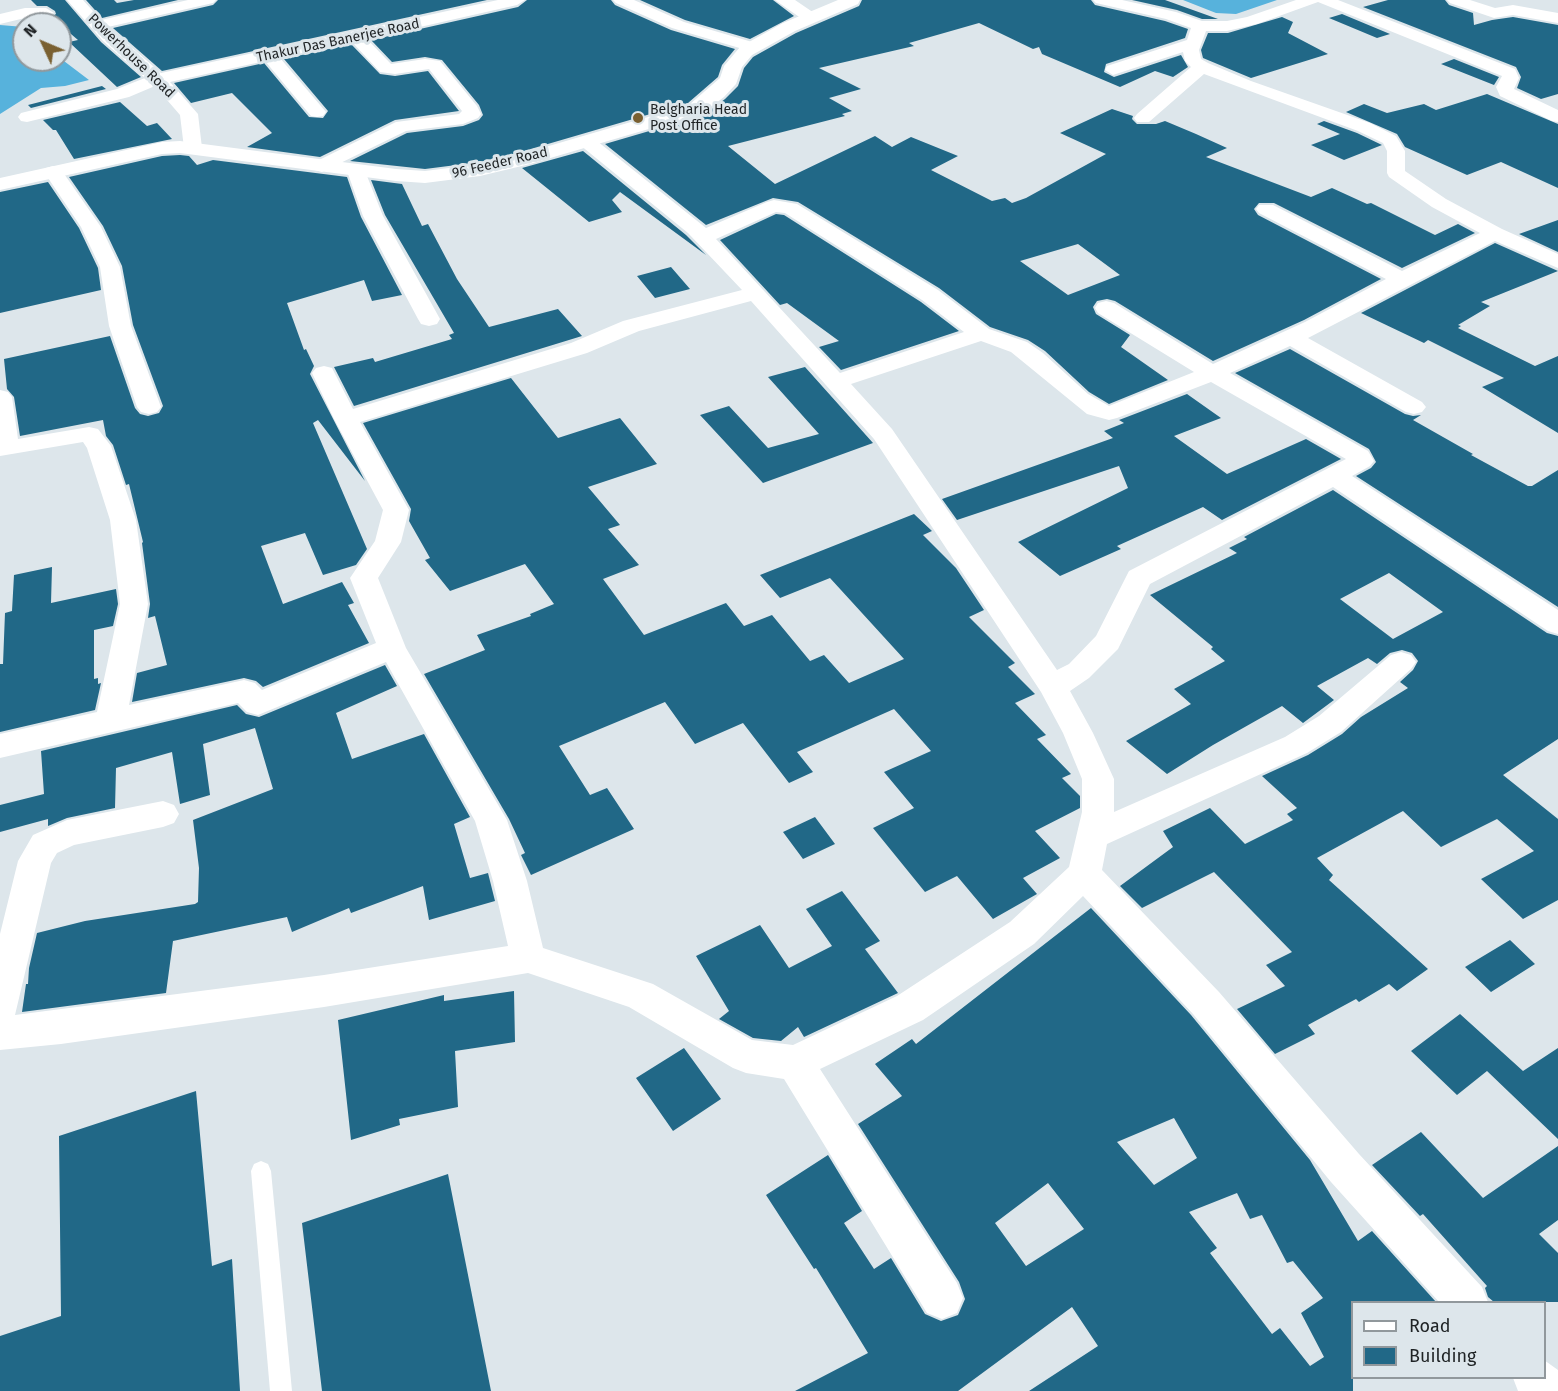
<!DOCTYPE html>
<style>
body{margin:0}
#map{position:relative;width:1558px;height:1391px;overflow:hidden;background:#dde6eb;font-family:"Fira Sans",sans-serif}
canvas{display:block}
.legend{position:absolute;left:1351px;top:1301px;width:195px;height:78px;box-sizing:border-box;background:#dde6eb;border:2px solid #91989c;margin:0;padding:8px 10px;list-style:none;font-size:18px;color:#1f2325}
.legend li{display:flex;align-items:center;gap:12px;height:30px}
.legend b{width:30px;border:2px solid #91989c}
.north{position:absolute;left:12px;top:12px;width:60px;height:60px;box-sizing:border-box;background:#dde6eb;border:2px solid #91989c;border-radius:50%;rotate:314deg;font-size:16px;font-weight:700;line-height:24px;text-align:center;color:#1f2325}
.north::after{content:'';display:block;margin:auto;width:21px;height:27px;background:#7a6031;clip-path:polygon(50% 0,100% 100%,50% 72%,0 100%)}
</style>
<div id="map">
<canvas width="1558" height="1391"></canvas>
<ul class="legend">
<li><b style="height:8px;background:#fff"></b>Road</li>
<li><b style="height:16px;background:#216887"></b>Building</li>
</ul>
<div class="north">N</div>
</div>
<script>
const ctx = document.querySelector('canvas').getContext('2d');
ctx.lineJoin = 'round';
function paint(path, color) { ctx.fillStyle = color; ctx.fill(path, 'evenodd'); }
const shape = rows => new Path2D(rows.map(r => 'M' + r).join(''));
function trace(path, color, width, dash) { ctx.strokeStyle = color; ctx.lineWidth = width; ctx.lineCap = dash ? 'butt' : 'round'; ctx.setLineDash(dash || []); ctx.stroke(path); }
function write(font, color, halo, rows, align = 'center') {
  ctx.font = font + ' "Fira Sans",sans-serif'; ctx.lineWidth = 6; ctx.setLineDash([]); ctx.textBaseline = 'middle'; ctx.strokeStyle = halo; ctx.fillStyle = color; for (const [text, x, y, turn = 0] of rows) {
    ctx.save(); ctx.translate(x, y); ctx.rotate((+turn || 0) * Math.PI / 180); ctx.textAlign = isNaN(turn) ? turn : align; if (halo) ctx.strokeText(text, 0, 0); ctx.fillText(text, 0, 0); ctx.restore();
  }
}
paint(shape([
 [1183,0,1277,0,1236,14,1216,13],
 [0,25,24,27,24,60,60,60,60,58,89,80,65,86,41,88,0,114]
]), '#57b2dc');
paint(shape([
 [31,0,65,0,101,42,141,77,117,87,69,42,78,40,51,17,56,14,55,11,47,6,37,6],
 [86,0,114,0,117,3,134,0,178,0,102,18],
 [218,0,487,0,162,71,113,28,213,5],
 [527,0,611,0,615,5,671,30,735,49,722,65,718,77,688,103,517,153,480,162,425,169,350,161,407,133,463,126,479,120,483,115,479,105,442,60,425,57,392,62,371,40,518,7],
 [640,0,773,0,794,16,750,39,685,20],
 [862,0,1091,0,1095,5,1165,21,1188,29,1185,38,1106,64,1104,72,1114,77,1181,55,1188,67,1173,77,1155,71,1120,87,1042,54,1039,47,1033,49,979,23,909,43,914,46,819,68,861,89,829,98,852,111,842,114,845,116,728,146,775,184,875,136,892,147,911,137,958,156,931,170,992,201,1005,198,1012,203,1026,198,1106,154,1060,133,1112,109,1133,116,1132,119,1137,124,1156,124,1165,121,1196,134,1227,148,1206,157,1311,197,1332,188,1367,204,1371,203,1435,235,1458,224,1475,233,1402,268,1274,203,1259,203,1254,209,1258,215,1381,279,1304,320,1213,361,1115,301,1107,299,1097,301,1093,307,1096,314,1130,335,1121,347,1168,380,1109,404,1089,392,1045,351,1028,340,990,327,939,288,798,202,773,198,706,225,605,144,704,115,725,99,738,86,744,68,753,57,796,33,859,6],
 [1078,244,1120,275,1068,295,1020,261],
 [1132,0,1165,0,1218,19,1202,19,1177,10],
 [1388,0,1445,0,1449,5,1473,13,1474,25,1492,20,1513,17,1558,25,1558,94,1541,99,1517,88,1521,77,1516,67,1363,7],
 [1342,14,1390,34,1377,38,1329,18],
 [1282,17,1293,22,1288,33,1328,54,1251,78,1203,58,1201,50,1208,33,1228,33],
 [351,44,380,74,395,76,428,71,459,111,395,120,320,157,247,147,272,133,232,93,191,103,174,83,264,63,309,117,323,118,328,111,284,59],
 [1454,59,1499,77,1494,85,1441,64],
 [102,86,106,89,31,108,28,105],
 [1487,94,1558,124,1558,188,1501,162,1467,175,1405,147,1397,134,1346,112,1364,104,1387,113,1424,104,1436,110],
 [120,102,147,126,157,123,172,139,74,159,56,130,53,130,43,120],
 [1324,121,1357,133,1382,145,1344,160,1311,145,1340,134,1317,124],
 [583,151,686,235,706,255,620,192,612,200,622,212,589,222,522,168],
 [180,155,189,156,197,165,213,160,347,177,361,217,402,295,372,301,364,280,287,303,304,350,306,349,314,366,310,374,365,481,318,420,313,423,367,549,356,565,323,575,305,533,261,546,283,604,342,582,354,603,348,605,369,643,263,687,256,681,244,678,132,702,137,673,167,665,155,616,148,618,150,604,142,543,143,542,129,484,126,485,113,445,106,436,103,420,20,436,14,397,7,389,4,359,110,336,135,408,140,414,148,416,159,413,163,406,133,325,122,266,103,226,69,177,162,156],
 [371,180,402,184,422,226,428,224,457,279,489,327,558,309,582,336,354,406,334,367,373,358,375,362,452,339,449,335,454,333,385,215],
 [48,182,79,228,98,268,101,290,0,313,0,192],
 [776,214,784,215,921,302,959,331,841,370,819,347,839,341,787,303,780,305,720,240],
 [1558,220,1558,252,1519,234],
 [1495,243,1558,271,1481,302,1490,306,1458,325,1461,326,1458,328,1535,366,1558,356,1558,433,1482,387,1504,378,1428,340,1424,343,1361,313],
 [671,267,690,289,655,298,637,276],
 [1290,349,1405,414,1413,416,1421,415,1413,420,1473,454,1471,455,1528,486,1532,486,1558,470,1558,607,1356,476,1371,468,1376,462,1369,449,1235,373],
 [805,367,873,443,763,483,700,415,729,406,768,448,819,434,768,377],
 [511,378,558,438,620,418,657,464,588,487,620,525,608,529,639,565,603,579,644,635,726,603,744,626,772,615,810,661,824,655,849,683,904,659,830,578,780,598,760,575,914,514,932,531,923,535,956,568,984,610,969,617,1015,663,1008,667,1035,694,1015,703,1046,735,1037,739,1071,774,1062,778,1080,796,1080,808,1035,831,1060,858,1023,878,1037,894,993,919,957,876,925,892,873,828,914,808,884,772,931,751,894,709,797,752,813,772,789,783,743,723,695,744,665,702,559,746,590,795,607,788,634,829,531,875,521,855,525,853,509,819,424,674,485,650,477,635,531,616,530,614,554,604,525,564,450,591,425,560,430,558,409,521,411,509,363,423],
 [1187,394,1221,418,1174,436,1227,474,1306,439,1341,459,1222,520,1203,507,1117,546,1121,549,1060,576,1018,542,1128,488,1119,466,957,520,942,499,1113,438,1104,431,1124,423,1119,420],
 [1333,490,1547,633,1558,636,1558,739,1503,775,1558,819,1558,900,1523,919,1481,879,1534,851,1497,819,1441,847,1403,811,1317,858,1333,875,1329,880,1428,969,1397,991,1389,984,1359,1002,1356,999,1308,1025,1315,1034,1275,1054,1237,1009,1285,986,1266,965,1292,952,1214,872,1142,908,1120,886,1173,847,1163,831,1210,808,1245,844,1293,820,1287,814,1297,808,1262,776,1308,755,1342,734,1361,717,1408,688,1400,682,1413,670,1418,661,1412,653,1402,650,1390,653,1377,664,1368,658,1317,686,1334,700,1303,723,1282,706,1213,745,1167,774,1126,741,1191,704,1174,689,1225,661,1211,649,1213,647,1150,595,1237,553,1229,548,1247,539,1244,537],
 [1389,573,1443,612,1393,639,1340,599],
 [52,567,51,603,116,589,118,604,113,626,94,630,94,679,98,678,98,684,101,683,95,710,0,732,0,664,3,664,5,613,12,611,14,575],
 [385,665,397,686,336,713,352,759,424,734,470,817,454,824,470,878,488,873,495,901,429,920,423,886,351,913,349,908,292,932,287,917,173,941,166,993,22,1012,26,984,28,984,29,968,37,933,85,921,195,904,198,902,199,868,193,820,273,789,255,728,203,744,210,795,180,804,172,752,116,768,115,808,67,818,48,826,48,819,0,832,0,805,44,794,41,751,237,705,246,714,259,717],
 [815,817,835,844,803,859,783,832],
 [842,891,880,941,865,949,898,993,804,1037,798,1027,781,1041,753,1038,719,1019,729,1011,696,956,760,925,789,968,832,946,806,909],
 [1091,908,1191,1015,1310,1160,1358,1241,1372,1231,1436,1302,1353,1302,1353,1391,1029,1391,1098,1346,1072,1307,958,1391,795,1391,868,1353,816,1268,814,1269,766,1195,828,1155,862,1211,844,1223,874,1269,891,1258,925,1314,941,1321,958,1315,965,1299,959,1282,858,1124,902,1096,875,1064,912,1039,916,1044],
 [1174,1118,1197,1158,1154,1185,1117,1142],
 [1048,1183,1084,1229,1026,1266,995,1223],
 [1237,1193,1250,1219,1262,1215,1287,1263,1293,1261,1323,1298,1301,1313,1324,1357,1310,1366,1280,1328,1272,1334,1210,1253,1217,1248,1189,1212],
 [1510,940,1535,964,1491,992,1465,967],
 [514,991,515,1042,455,1051,458,1107,399,1119,400,1125,351,1140,338,1020,444,995,444,1001],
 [1460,1014,1523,1071,1558,1048,1558,1139,1487,1071,1457,1095,1411,1051],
 [684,1048,721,1099,673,1131,636,1078],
 [196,1091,212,1266,232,1259,240,1391,0,1391,0,1336,61,1316,59,1136],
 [1421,1132,1483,1198,1558,1146,1558,1220,1539,1234,1558,1253,1558,1302,1494,1302,1488,1297,1485,1288,1487,1286,1423,1214,1420,1216,1372,1165],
 [448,1174,491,1391,322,1391,302,1223]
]), '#216887');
paint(shape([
 [261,1161,268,1164,271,1171,292,1391,270,1391,251,1171,254,1164,261,1161]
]), '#fff');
paint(shape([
 [67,0,83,0,101,20,188,0,216,0,213,3,108,27,161,73,498,0,525,0,517,5,367,39,391,64,425,59,440,61,477,106,481,114,478,118,463,124,406,131,322,172,315,170,313,166,315,162,396,122,459,114,462,111,429,69,395,74,380,72,352,42,280,58,326,112,323,116,317,117,311,116,265,61,170,82,198,114,202,148,200,152,193,154,186,152,184,148,180,115,155,86,129,97,27,122,21,121,18,117,21,113,117,89,145,78,103,41,67,0],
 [613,0,634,0,684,22,759,44,761,47,753,52,672,28,616,3,613,0],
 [1093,0,1122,0,1176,12,1202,21,1227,21,1247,17,1296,0,1338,0,1515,69,1519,78,1514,89,1558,110,1558,122,1552,121,1500,96,1496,87,1502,76,1318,2,1257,24,1227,31,1206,31,1199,50,1201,59,1208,63,1251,81,1370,123,1396,136,1405,151,1405,171,1446,199,1502,229,1558,254,1558,268,1495,241,1308,338,1422,402,1426,407,1422,412,1414,414,1406,412,1290,346,1230,373,1368,451,1374,461,1370,466,1352,476,1558,610,1558,634,1548,631,1333,487,1150,584,1118,649,1089,678,1070,691,1093,733,1114,779,1114,812,1285,737,1319,716,1391,655,1401,652,1411,655,1416,662,1411,669,1341,732,1307,753,1107,844,1102,870,1219,992,1359,1154,1482,1287,1488,1302,1439,1302,1331,1182,1193,1014,1083,896,1034,944,923,1020,820,1069,957,1283,963,1298,957,1313,942,1319,927,1313,784,1079,746,1073,733,1068,629,1007,528,973,324,1007,61,1044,0,1050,0,934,18,861,33,835,67,820,163,801,174,805,179,814,174,823,163,827,74,845,57,853,51,863,15,1015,324,975,508,946,493,881,475,821,386,662,258,715,247,712,238,703,0,758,0,734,97,712,120,604,110,520,87,448,83,442,0,456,0,390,8,392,12,397,18,439,89,427,98,429,111,446,136,520,148,604,129,705,244,680,255,683,262,690,376,643,350,578,375,541,383,510,334,419,312,373,316,368,324,366,332,368,353,409,571,343,623,321,742,290,688,233,580,145,577,141,580,137,592,137,706,228,767,202,774,200,797,204,938,290,989,329,1027,342,1043,353,1088,394,1109,406,1194,372,1098,313,1095,308,1098,303,1106,301,1114,303,1213,364,1305,322,1386,279,1259,213,1256,209,1259,205,1273,205,1402,271,1480,233,1432,207,1389,177,1387,173,1387,151,1383,143,1358,131,1204,74,1149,122,1137,122,1134,118,1137,114,1191,67,1185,61,1183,52,1113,75,1105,70,1107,66,1187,40,1191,28,1166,19,1096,3,1093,0],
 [776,212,785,213,922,300,964,332,840,373,716,239,776,212],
 [751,301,874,439,1041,692,1063,733,1082,779,1082,812,1069,867,1010,922,897,996,793,1045,752,1040,653,984,543,948,527,881,507,820,406,648,378,578,401,542,409,510,360,422,587,353,639,331,751,301],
 [981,341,1011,352,1087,414,1109,420,1117,418,1211,382,1346,459,1129,571,1096,636,1069,664,1057,670,892,429,851,384,981,341],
 [1447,0,1470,0,1495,8,1513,5,1558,13,1558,23,1513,15,1494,18,1450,3,1447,0],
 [25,8,46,8,54,13,46,18,25,18,0,24,0,14,25,8],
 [356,165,363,167,365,171,383,216,440,319,437,324,429,326,421,324,418,319,363,216,347,171,349,167,356,165],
 [53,166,60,168,101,227,120,267,131,326,161,407,157,412,149,414,141,412,137,407,109,326,100,267,81,227,44,172,46,168,53,166],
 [1544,1360,1558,1370,1558,1391,1518,1391,1513,1378,1544,1378,1544,1360]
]), '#fff');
paint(shape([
 [775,0,795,0,820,17,817,21,811,22,805,21,775,0]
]), '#fff');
paint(shape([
 [838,0,860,0,858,4,795,31,752,55,742,67,736,84,724,97,703,113,530,164,480,176,425,183,396,181,180,153,162,154,0,190,0,178,162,142,180,141,396,169,425,171,480,164,518,155,689,105,720,78,724,66,740,47,783,23,838,0]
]), '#fff');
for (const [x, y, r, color] of [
 [638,118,6,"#7a6031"]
]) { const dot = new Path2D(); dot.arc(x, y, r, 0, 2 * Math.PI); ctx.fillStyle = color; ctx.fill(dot); trace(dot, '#dde6eb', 2); }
write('14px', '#1f2325', '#dde6eb', [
 ["Thakur Das Banerjee Road",338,41,-12],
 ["Powerhouse Road",131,56,44],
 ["96 Feeder Road",500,163,-13]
]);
write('14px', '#1f2325', '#dde6eb', [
 ["Belgharia Head",650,110],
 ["Post Office",650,126]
], 'left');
</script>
